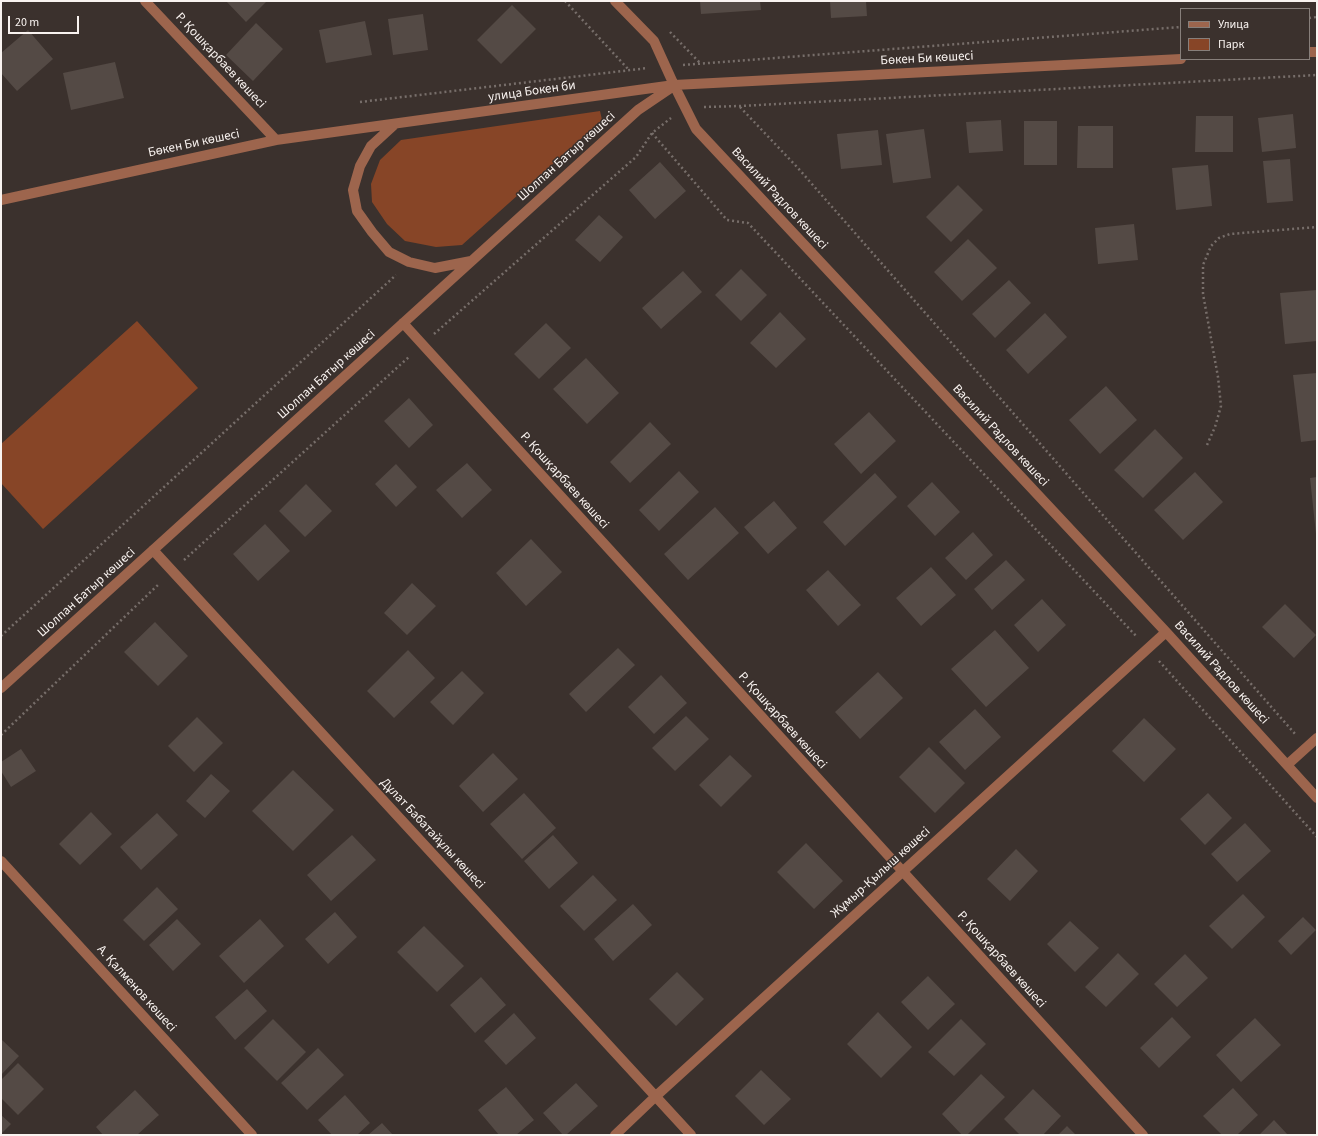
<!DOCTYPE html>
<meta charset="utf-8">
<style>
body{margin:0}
#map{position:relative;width:1318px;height:1136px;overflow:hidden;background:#3b312d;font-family:"Source Sans 3",sans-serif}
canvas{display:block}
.frame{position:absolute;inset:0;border:2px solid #f9f3f0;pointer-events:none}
.legend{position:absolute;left:1180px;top:8px;width:130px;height:52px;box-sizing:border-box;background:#3b312d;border:1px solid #877f7b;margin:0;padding:5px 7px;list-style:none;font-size:12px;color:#f9f3f0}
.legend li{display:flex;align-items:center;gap:8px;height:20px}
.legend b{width:20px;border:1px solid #877f7b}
.scale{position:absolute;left:8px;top:16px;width:71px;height:18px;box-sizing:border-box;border:2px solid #f9f3f0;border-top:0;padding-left:5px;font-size:12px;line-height:14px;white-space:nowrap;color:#f9f3f0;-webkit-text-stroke:3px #3b312d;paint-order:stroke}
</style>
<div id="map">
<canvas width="1318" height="1136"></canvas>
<div class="frame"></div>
<ul class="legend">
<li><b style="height:5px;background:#9d654d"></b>Улица</li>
<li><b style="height:11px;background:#874527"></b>Парк</li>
</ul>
<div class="scale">20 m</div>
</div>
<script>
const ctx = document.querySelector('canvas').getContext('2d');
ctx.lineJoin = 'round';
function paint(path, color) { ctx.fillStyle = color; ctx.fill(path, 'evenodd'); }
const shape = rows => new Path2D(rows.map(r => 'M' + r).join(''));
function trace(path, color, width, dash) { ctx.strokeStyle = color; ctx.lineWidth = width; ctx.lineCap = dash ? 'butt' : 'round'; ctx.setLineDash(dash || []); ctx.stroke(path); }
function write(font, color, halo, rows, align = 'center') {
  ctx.font = font + ' "Source Sans 3",sans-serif'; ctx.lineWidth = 3; ctx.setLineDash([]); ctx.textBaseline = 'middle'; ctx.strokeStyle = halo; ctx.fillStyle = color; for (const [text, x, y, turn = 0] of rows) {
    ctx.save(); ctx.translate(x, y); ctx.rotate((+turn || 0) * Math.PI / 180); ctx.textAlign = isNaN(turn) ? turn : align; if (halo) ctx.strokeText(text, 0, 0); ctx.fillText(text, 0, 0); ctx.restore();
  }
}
paint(shape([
 [600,111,602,120,462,245,436,247,405,241,387,224,372,202,371,184,380,160,401,140],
 [137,321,198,388,43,529,1,483,1,444]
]), '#874527');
paint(shape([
 [226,1,267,1,246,22],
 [700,1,760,1,761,10,701,14],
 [830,1,866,1,867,16,831,18],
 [512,5,536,29,501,64,477,40],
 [423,14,428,50,393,55,388,19],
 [365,21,372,55,326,63,319,30],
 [256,23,283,49,253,81,226,55],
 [28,30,53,59,17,91,1,73,1,53],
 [115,62,124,98,71,110,63,73],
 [1293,114,1296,148,1262,152,1258,118],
 [1196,116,1233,116,1233,152,1195,152],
 [1001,120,1003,151,969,153,966,122],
 [1024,121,1057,121,1057,165,1024,165],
 [1078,126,1113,126,1113,168,1077,168],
 [924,129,931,178,893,183,886,134],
 [878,130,882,165,841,169,837,134],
 [1290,159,1293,201,1267,203,1263,161],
 [660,162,686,191,655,219,629,190],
 [1208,165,1212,206,1176,210,1172,168],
 [958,185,983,210,951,242,926,217],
 [599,215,623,237,600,262,575,240],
 [1134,224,1138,260,1098,264,1095,228],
 [968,239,997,268,962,301,934,272],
 [741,269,767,295,741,321,715,295],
 [683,271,702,292,661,329,642,308],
 [1009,280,1031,303,995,338,972,314],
 [1317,290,1317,341,1285,344,1280,293],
 [780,312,806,339,776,368,750,343],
 [1045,313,1067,337,1028,374,1006,350],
 [546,323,571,348,539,379,514,354],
 [586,358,619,393,587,424,553,389],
 [1317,373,1317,440,1301,442,1293,375],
 [1106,386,1137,420,1100,454,1069,420],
 [409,398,433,425,409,448,384,421],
 [869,412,896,441,861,474,834,444],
 [650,422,671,444,630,483,610,462],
 [1155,429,1183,458,1143,498,1114,470],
 [467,463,492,490,462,518,436,490],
 [396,464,417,487,396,507,375,484],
 [679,471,699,492,659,531,639,510],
 [1195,472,1223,502,1183,540,1154,510],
 [875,473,897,497,845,546,823,522],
 [1317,477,1317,534,1316,534,1310,478],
 [932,482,960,512,935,536,907,506],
 [306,484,332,511,305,537,279,511],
 [774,501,797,528,768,554,744,527],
 [715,507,739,533,688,580,664,554],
 [265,524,290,551,258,581,233,554],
 [973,532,993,555,966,580,945,558],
 [531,539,562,572,526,606,496,573],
 [1006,560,1025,580,992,610,974,589],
 [931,567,956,595,921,626,896,598],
 [828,570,861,605,838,626,806,590],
 [412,583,436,606,407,635,384,613],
 [1042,599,1066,625,1038,652,1014,625],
 [1285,604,1316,635,1294,658,1262,627],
 [155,622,188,656,158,686,124,652],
 [995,630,1029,668,986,707,951,669],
 [618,648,635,665,586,712,569,694],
 [408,650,435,678,394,718,367,691],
 [462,671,484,693,453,725,430,702],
 [878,672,903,698,860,739,835,712],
 [661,675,687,703,654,734,628,707],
 [975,709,1001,737,965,770,939,742],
 [686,716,709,739,675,771,652,748],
 [197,717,223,743,194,772,168,746],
 [1144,718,1176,749,1144,782,1112,751],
 [929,747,965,783,935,813,899,777],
 [21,749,36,771,11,787,1,771,1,762],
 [493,753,518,779,483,812,459,786],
 [730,755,752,776,721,807,699,785],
 [293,770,334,810,293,851,252,811],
 [211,774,230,791,205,818,186,801],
 [524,793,556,828,522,859,490,824],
 [1208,793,1232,818,1205,845,1180,819],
 [91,812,112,834,80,865,59,844],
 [157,813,178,835,141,870,120,847],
 [1245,823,1271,851,1237,882,1211,854],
 [352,835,376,860,331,901,307,875],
 [553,835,578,863,549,889,524,861],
 [806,843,843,881,814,909,777,872],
 [1016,849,1038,871,1010,901,987,879],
 [593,875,617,900,584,931,560,906],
 [157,887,178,909,144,941,123,920],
 [1243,894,1265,917,1232,949,1209,926],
 [633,904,652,925,613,961,594,939],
 [335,912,357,937,328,964,305,939],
 [1303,917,1316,930,1291,955,1278,941],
 [177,919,201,944,173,971,149,945],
 [260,919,284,946,244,983,219,956],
 [1070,921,1099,948,1075,972,1047,944],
 [424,926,464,966,437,992,397,952],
 [1118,953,1139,974,1106,1007,1085,987],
 [1185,954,1208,978,1177,1007,1154,984],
 [677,972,704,999,676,1026,649,999],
 [928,976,955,1004,928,1030,901,1002],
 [481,977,506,1005,475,1033,450,1005],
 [247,989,267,1011,235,1040,215,1017],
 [878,1012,912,1047,881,1078,847,1044],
 [514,1013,536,1038,506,1065,484,1041],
 [1172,1017,1191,1037,1159,1068,1140,1048],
 [1255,1018,1281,1045,1241,1082,1216,1055],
 [273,1019,306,1052,277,1081,244,1048],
 [961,1019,986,1044,954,1076,928,1052],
 [1,1039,19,1056,1,1075],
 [318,1048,344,1075,307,1110,281,1083],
 [18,1063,44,1089,18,1115,1,1098,1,1080],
 [761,1070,791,1099,764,1125,735,1096],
 [981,1074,1005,1097,967,1135,962,1135,942,1114],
 [576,1083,598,1106,566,1135,563,1135,543,1113],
 [506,1087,534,1120,516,1135,499,1135,478,1110],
 [1233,1088,1258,1115,1237,1135,1222,1135,1203,1116],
 [1033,1089,1061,1116,1043,1135,1020,1135,1004,1119],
 [135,1090,159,1115,137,1135,103,1135,96,1127],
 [345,1095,370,1123,357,1135,332,1135,318,1120],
 [1,1115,11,1124,1,1134],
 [1274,1120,1288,1135,1259,1135],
 [382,1123,393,1135,368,1135],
 [1067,1126,1076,1135,1058,1135]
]), '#544a45');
trace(shape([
 [565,1,629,70],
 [1309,18,1317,17],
 [670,32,700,63],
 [683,65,1181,27],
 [360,102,648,68],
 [704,107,740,106,1317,75],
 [740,107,797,167,1296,735],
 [652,133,727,220,748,223,1137,637],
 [434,334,636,157,652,133,671,118],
 [1207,445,1215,427,1221,406,1218,377,1203,294,1203,265,1211,246,1219,238,1230,234,1317,227],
 [184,560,410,356],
 [1,636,396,275],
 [1159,661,1317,837],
 [1,735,160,583]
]), '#776e6a', 2.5, [2, 3]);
trace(shape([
 [145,1,276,140],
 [615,1,654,41,674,85,696,129,1166,632,1317,798],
 [1309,52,1317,52],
 [395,124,371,146,360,166,353,190,357,211,372,232,389,252,409,262,435,268,471,261],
 [1,200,276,140,674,85,1181,59],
 [403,323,1143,1135],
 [153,550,691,1135],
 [1,688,638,110,672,87],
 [1287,765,1317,738],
 [1,861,252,1135],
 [615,1135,656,1096,1166,632]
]), '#9d654d', 10);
write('13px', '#f9f3f0', '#3b312d', [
 ["Бөкен Би көшесі",927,59,-3],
 ["Р. Қошқарбаев көшесі",220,61,47],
 ["улица Бокен би",532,92,-8],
 ["Бөкен Би көшесі",194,144,-12],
 ["Шолпан Батыр көшесі",567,157,-42],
 ["Василий Радлов көшесі",779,199,47],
 ["Шолпан Батыр көшесі",327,375,-42],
 ["Василий Радлов көшесі",1000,436,47],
 ["Р. Қошқарбаев көшесі",564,481,48],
 ["Шолпан Батыр көшесі",87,593,-42],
 ["Василий Радлов көшесі",1221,673,48],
 ["Р. Қошқарбаев көшесі",782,721,48],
 ["Дұлат Бабатайұлы көшесі",432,834,47],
 ["Жұмыр-Қылыш көшесі",881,873,-42],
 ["Р. Қошқарбаев көшесі",1001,960,48],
 ["А. Қалменов көшесі",136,989,48]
]);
</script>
